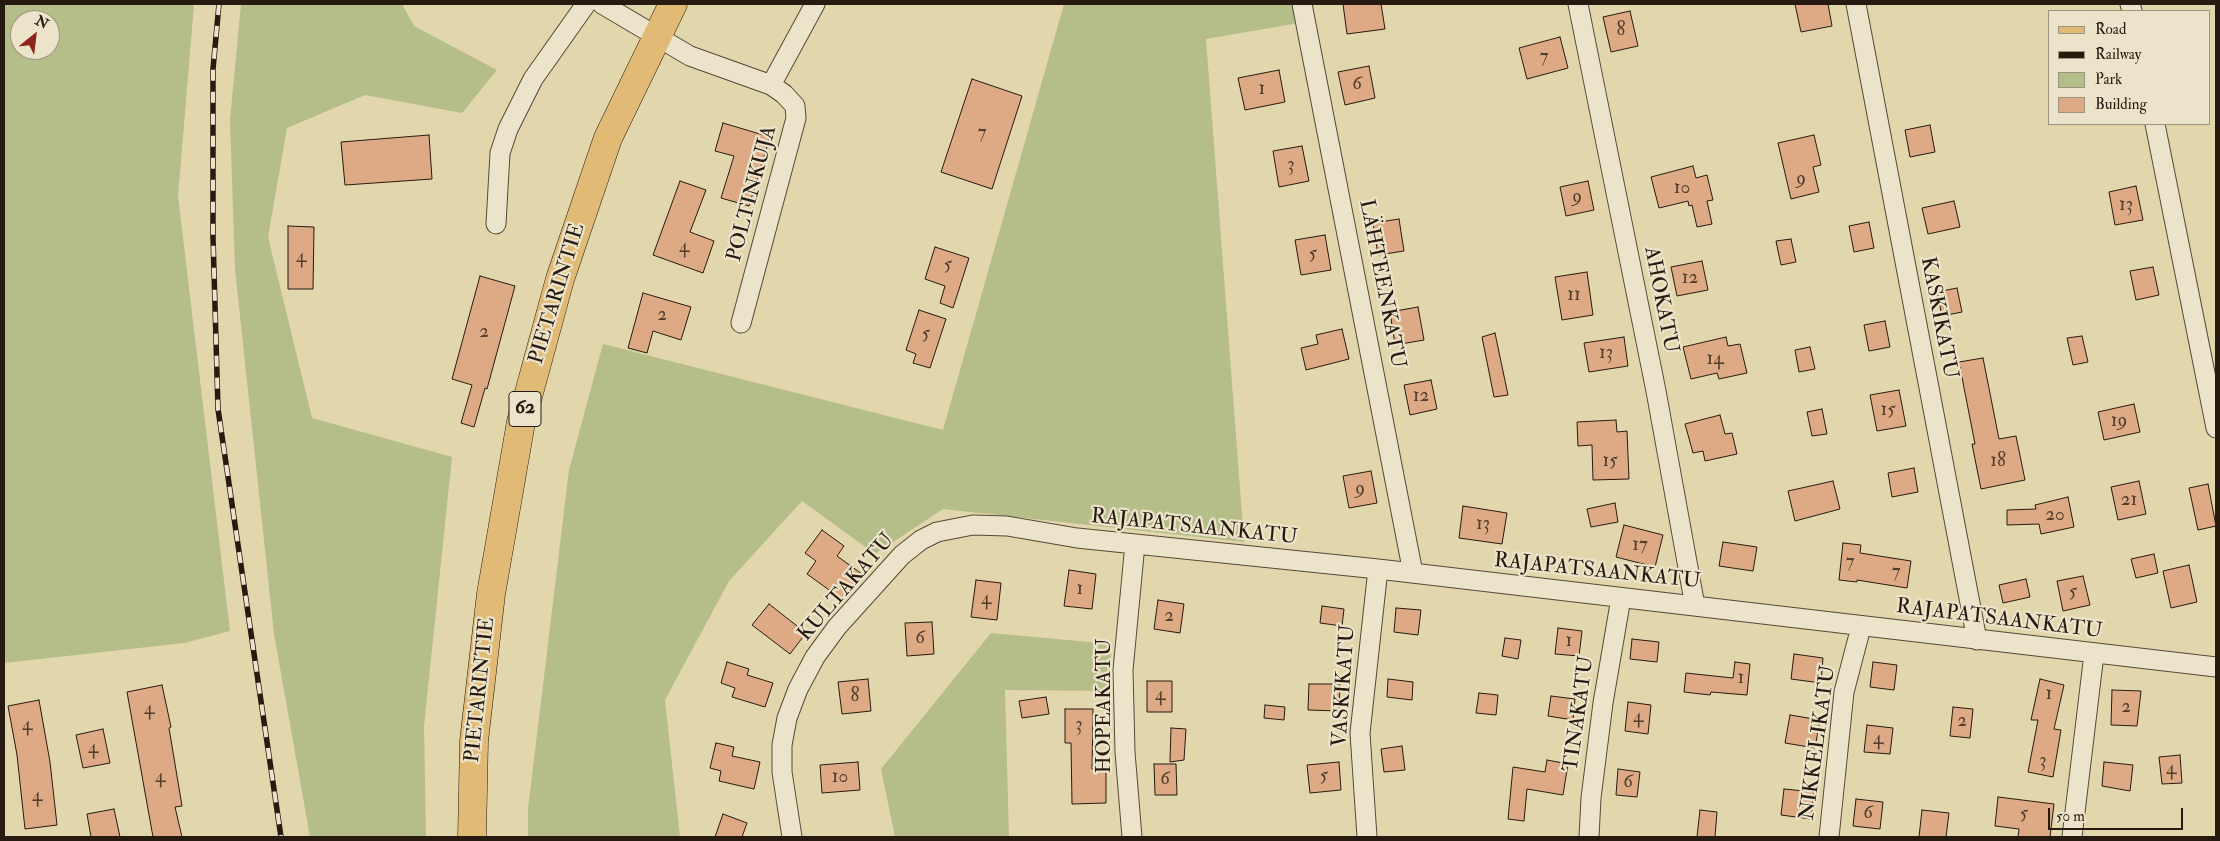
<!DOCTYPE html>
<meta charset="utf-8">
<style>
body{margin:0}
#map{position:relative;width:2220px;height:841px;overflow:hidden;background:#e2d6ad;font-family:"IM FELL Double Pica",serif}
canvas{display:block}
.frame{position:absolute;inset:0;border:5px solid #271a10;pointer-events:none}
.legend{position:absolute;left:2048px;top:10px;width:162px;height:115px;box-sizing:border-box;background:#ece4ca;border:1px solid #9d9380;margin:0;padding:6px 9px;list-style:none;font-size:15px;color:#271a10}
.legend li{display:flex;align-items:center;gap:10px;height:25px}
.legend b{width:25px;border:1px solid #9d9380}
.north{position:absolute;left:10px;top:10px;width:50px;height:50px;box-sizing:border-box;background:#ece4ca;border:1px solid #9d9380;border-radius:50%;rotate:29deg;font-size:14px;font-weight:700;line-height:20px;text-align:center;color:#271a10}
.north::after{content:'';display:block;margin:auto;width:18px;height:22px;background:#8f2418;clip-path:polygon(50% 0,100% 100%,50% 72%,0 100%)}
.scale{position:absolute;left:2048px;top:808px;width:135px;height:22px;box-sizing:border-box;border:2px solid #271a10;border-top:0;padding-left:6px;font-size:15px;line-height:18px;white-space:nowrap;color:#271a10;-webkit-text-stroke:4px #ece4ca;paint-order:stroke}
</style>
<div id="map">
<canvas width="2220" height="841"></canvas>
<div class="frame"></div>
<ul class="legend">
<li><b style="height:6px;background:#e1bb76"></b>Road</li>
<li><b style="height:6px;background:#271a10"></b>Railway</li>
<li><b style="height:14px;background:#b5bd89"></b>Park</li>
<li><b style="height:14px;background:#ddaa85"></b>Building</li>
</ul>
<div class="north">N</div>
<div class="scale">50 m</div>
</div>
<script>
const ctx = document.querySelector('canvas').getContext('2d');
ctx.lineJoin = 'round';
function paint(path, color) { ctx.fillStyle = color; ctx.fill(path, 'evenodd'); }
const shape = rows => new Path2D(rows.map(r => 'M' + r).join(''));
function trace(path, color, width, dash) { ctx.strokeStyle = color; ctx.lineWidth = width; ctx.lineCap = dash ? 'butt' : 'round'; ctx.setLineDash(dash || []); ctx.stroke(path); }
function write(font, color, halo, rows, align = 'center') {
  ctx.font = font + ' "IM FELL Double Pica",serif'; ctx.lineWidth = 4.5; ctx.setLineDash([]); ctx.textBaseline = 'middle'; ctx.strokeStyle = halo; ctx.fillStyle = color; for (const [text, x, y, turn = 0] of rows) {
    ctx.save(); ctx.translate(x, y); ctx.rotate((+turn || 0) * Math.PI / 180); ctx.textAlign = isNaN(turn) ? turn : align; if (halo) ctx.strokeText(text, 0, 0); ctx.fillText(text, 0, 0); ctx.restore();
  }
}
paint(shape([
 [4,4,194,4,178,196,230,631,184,643,4,663],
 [20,20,50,20,50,50,20,50],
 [241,4,402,4,414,26,497,70,462,113,365,95,287,128,268,237,312,418,452,457,424,726,426,837,310,837,274,634,235,269,230,120],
 [1064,4,1295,4,1299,23,1206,39,1244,542,943,509,875,554,802,501,729,581,665,700,680,837,528,837,528,809,569,470,603,344,943,430],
 [991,633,1111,644,1109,691,1005,690,1009,837,895,837,881,769]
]), '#b5bd89');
const building = shape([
 [1343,4,1381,4,1385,29,1347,34,1343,4],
 [1795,4,1828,4,1832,26,1801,32,1795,4],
 [1630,11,1638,46,1611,52,1603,17,1630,11],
 [1560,37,1568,68,1527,79,1519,48,1560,37],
 [1369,66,1375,98,1345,105,1338,72,1369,66],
 [1279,70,1285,102,1245,110,1238,78,1279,70],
 [972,79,1022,96,992,189,941,172,972,79],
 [723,123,770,137,749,206,721,198,734,156,715,151,723,123],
 [1930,125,1935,152,1910,157,1905,130,1930,125],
 [429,135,432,179,345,185,341,142,429,135],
 [1814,135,1821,165,1813,167,1819,192,1791,199,1778,143,1814,135],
 [1302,146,1309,181,1279,187,1273,151,1302,146],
 [1693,166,1696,178,1707,175,1713,200,1707,201,1712,224,1697,227,1692,205,1689,206,1688,201,1659,208,1651,177,1693,166],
 [680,181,706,190,690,232,714,241,703,273,653,255,680,181],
 [1588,181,1594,210,1566,216,1560,187,1588,181],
 [2136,186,2143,220,2115,225,2109,192,2136,186],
 [1954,201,1960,227,1928,234,1922,208,1954,201],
 [1399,219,1404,251,1378,255,1373,223,1399,219],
 [1869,222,1874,248,1854,252,1849,226,1869,222],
 [288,226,314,227,313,289,288,289,288,226],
 [1325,235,1331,270,1301,275,1295,240,1325,235],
 [1791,239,1796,262,1781,265,1776,241,1791,239],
 [935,247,969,258,953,308,940,303,945,286,925,279,935,247],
 [1702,261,1708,290,1677,296,1671,267,1702,261],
 [2153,267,2159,295,2136,300,2130,271,2153,267],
 [1587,272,1593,315,1562,320,1555,277,1587,272],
 [480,276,515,286,487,389,485,388,474,427,461,423,472,385,452,379,480,276],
 [1957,288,1962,312,1942,316,1937,292,1957,288],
 [643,293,691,307,681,340,653,331,647,353,628,348,643,293],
 [1418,307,1424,340,1395,345,1390,312,1418,307],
 [919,310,946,319,930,368,913,363,916,354,906,350,919,310],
 [1885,321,1890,347,1869,351,1864,325,1885,321],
 [1342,329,1349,359,1306,370,1301,348,1318,344,1316,335,1342,329],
 [1495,333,1508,395,1494,397,1482,337,1495,333],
 [2082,336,2088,362,2073,365,2067,338,2082,336],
 [1624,337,1628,366,1589,372,1584,343,1624,337],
 [1726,337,1728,346,1740,344,1747,373,1719,379,1717,373,1691,379,1683,347,1726,337],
 [1810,347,1815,369,1799,372,1795,350,1810,347],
 [1983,358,1999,439,2016,436,2025,480,1981,489,1972,444,1975,444,1959,362,1983,358],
 [1431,380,1437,409,1410,415,1404,385,1431,380],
 [1899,390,1906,426,1877,431,1870,395,1899,390],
 [2134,404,2140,432,2104,440,2098,412,2134,404],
 [1822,409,1827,434,1812,436,1807,412,1822,409],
 [1720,415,1725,434,1732,433,1737,454,1705,461,1703,451,1693,453,1685,424,1720,415],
 [1616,420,1617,432,1627,431,1629,479,1593,480,1592,445,1578,446,1577,422,1616,420],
 [1914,468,1918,492,1892,497,1888,473,1914,468],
 [1371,471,1377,503,1349,508,1343,476,1371,471],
 [1833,481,1840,509,1795,521,1788,491,1833,481],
 [2139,481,2146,514,2118,520,2111,487,2139,481],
 [2208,484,2216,526,2198,530,2189,488,2208,484],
 [2068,497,2074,527,2041,534,2039,524,2007,525,2007,510,2036,509,2035,505,2068,497],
 [1615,503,1618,522,1591,527,1587,509,1615,503],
 [1463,506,1507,513,1502,544,1459,538,1463,506],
 [1624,525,1663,535,1655,567,1616,557,1624,525],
 [822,530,844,546,837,556,862,574,843,600,807,574,816,561,805,553,822,530],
 [1723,542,1757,547,1753,571,1719,566,1723,542],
 [1843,543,1861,545,1860,553,1911,561,1907,588,1857,580,1857,582,1839,580,1843,543],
 [2154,554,2158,573,2136,578,2131,559,2154,554],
 [2189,565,2197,602,2171,608,2163,571,2189,565],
 [1069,570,1096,574,1092,609,1064,606,1069,570],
 [2083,576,2090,605,2063,611,2057,581,2083,576],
 [2026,579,2030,597,2003,603,1999,585,2026,579],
 [976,580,1001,583,997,620,971,617,976,580],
 [1158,600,1184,604,1180,633,1154,629,1158,600],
 [769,604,806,633,790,654,752,625,769,604],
 [1322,606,1344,609,1342,626,1320,623,1322,606],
 [1396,608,1421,610,1418,635,1394,632,1396,608],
 [932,622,934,654,907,656,905,623,932,622],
 [1558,628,1582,631,1579,656,1555,654,1558,628],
 [1505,638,1521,640,1518,659,1502,656,1505,638],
 [1632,639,1659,642,1657,662,1630,659,1632,639],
 [1794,654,1823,658,1821,683,1791,679,1794,654],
 [727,662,749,669,747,675,773,683,765,707,732,697,735,688,721,683,727,662],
 [1735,662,1750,664,1747,695,1711,692,1710,695,1684,692,1686,673,1733,678,1735,662],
 [1873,662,1897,665,1894,690,1870,687,1873,662],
 [868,679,871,711,842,714,838,682,868,679],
 [1388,679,1413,682,1412,700,1387,697,1388,679],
 [2040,679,2064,685,2054,729,2061,730,2053,777,2028,772,2038,720,2031,720,2040,679],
 [1147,681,1172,681,1172,712,1147,712,1147,681],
 [1309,684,1340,684,1339,711,1308,710,1309,684],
 [162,685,171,727,169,728,182,806,175,807,182,837,153,837,127,692,162,685],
 [2112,690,2141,691,2137,726,2111,725,2112,690],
 [1479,693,1498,695,1496,715,1476,713,1479,693],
 [1551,696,1575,699,1573,720,1548,716,1551,696],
 [1046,697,1049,714,1022,718,1019,701,1046,697],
 [39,700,50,762,57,825,25,829,17,755,8,706,39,700],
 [1628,702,1651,705,1648,734,1625,731,1628,702],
 [1265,705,1285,707,1284,720,1264,718,1265,705],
 [1953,707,1973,709,1970,738,1950,736,1953,707],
 [1065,709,1093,709,1092,769,1106,769,1106,803,1072,804,1071,743,1065,743,1065,709],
 [1790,715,1820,720,1815,748,1785,743,1790,715],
 [1867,725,1893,728,1890,754,1864,752,1867,725],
 [1171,728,1186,729,1184,760,1170,762,1171,728],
 [103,729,110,763,83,768,76,735,103,729],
 [716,743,734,747,732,756,760,762,754,789,719,781,721,771,710,768,716,743],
 [1402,746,1405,770,1384,772,1381,749,1402,746],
 [2180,755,2182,783,2162,784,2159,757,2180,755],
 [1547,760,1568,764,1563,795,1527,789,1524,821,1508,819,1513,767,1545,772,1547,760],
 [858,762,860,790,822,793,820,765,858,762],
 [1339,762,1341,790,1310,793,1307,765,1339,762],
 [2104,762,2133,765,2130,791,2102,786,2104,762],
 [1154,764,1176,764,1177,795,1155,795,1154,764],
 [1618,769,1640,772,1637,797,1616,795,1618,769],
 [1784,789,1814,792,1811,819,1781,815,1784,789],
 [1998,797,2054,804,2050,837,2018,837,2019,829,1995,826,1998,797],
 [1856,799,1883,802,1880,829,1853,826,1856,799],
 [114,809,120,837,91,837,87,814,114,809],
 [1700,810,1717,812,1715,837,1697,837,1700,810],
 [1922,810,1949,813,1946,837,1919,837,1922,810],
 [723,814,747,823,742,837,715,837,723,814]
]);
paint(building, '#ddaa85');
trace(building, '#271a10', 1);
const minor = shape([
 [602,4,690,56,771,85],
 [1302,4,1413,573],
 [1578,4,1656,391,1695,606],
 [1856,4,1977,640],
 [2130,4,2132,11],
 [2155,124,2216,428],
 [496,224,500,153,508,129,533,79,586,4],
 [741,323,796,118,795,106,784,94,771,85,815,4],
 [792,837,782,772,782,745,787,718,798,689,815,657,837,627,902,555,921,540,937,532,973,525,1007,526,1077,538,1378,569,2216,667],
 [1132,837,1125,752,1123,670,1135,544],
 [1367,837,1360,733,1378,569],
 [1589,837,1591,798,1603,703,1621,598],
 [1829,837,1844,692,1861,627],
 [2072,837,2094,654]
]);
const primary = shape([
 [472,837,474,741,491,594,521,422,560,279,608,138,673,4]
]);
trace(minor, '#564937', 21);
trace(primary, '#271a10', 29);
trace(minor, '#ece4ca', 19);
trace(primary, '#e1bb76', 28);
const rail = shape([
 [219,4,213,69,213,237,218,409,281,837]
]);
trace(rail, '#271a10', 5.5);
trace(rail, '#ece4ca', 4, [11]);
write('19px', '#543e2d', null, [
 ["8",1621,31],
 ["7",1544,58],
 ["6",1357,85],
 ["1",1262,90],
 ["7",982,134],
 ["3",1291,166],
 ["9",1801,180],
 ["10",1682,189],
 ["9",1577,198],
 ["13",2126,206],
 ["4",684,248],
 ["5",1313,255],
 ["4",301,258],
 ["5",948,266],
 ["12",1690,279],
 ["11",1574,296],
 ["2",662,316],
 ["2",484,333],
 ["5",926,335],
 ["13",1606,354],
 ["14",1715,360],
 ["12",1421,397],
 ["15",1888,411],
 ["19",2119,422],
 ["15",1610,462],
 ["18",1998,462],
 ["9",1360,490],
 ["21",2129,501],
 ["20",2055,516],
 ["13",1483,525],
 ["17",1640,546],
 ["7",1850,563],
 ["7",1896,573],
 ["1",1080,590],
 ["5",2073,593],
 ["4",986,600],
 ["2",1169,617],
 ["6",920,639],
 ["1",1569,642],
 ["1",1741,679],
 ["1",2049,695],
 ["4",1160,696],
 ["8",855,697],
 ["2",2126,708],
 ["4",149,710],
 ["4",1638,718],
 ["2",1962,722],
 ["4",27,726],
 ["3",1079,726],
 ["4",1878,740],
 ["4",93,749],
 ["3",2043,762],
 ["4",2171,770],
 ["5",1324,777],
 ["4",160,778],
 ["10",840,778],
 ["6",1165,780],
 ["6",1628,783],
 ["4",37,797],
 ["6",1868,814],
 ["5",2024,815]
]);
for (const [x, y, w] of [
 [525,409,32]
]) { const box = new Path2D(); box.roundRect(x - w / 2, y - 17.5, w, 35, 4); ctx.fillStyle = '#ece4ca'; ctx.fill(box); trace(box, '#271a10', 1); }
write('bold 20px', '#271a10', null, [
 ["62",525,409]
]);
write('21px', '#271a10', '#ece4ca', [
 ["POLTINKUJA",753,194,-75],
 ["LÄHTEENKATU",1381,284,79],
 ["PIETARINTIE",558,294,-73],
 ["AHOKATU",1660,300,79],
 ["KASKIKATU",1938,318,79],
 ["RAJAPATSAANKATU",1194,528,6],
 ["RAJAPATSAANKATU",1597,572,6],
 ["KULTAKATU",847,588,-49],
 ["RAJAPATSAANKATU",1999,620,7],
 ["VASKIKATU",1345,686,-86],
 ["PIETARINTIE",481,690,-84],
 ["HOPEAKATU",1105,706,-90],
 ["TINAKATU",1580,714,-82],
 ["NIKKELIKATU",1819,743,-82]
]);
</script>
